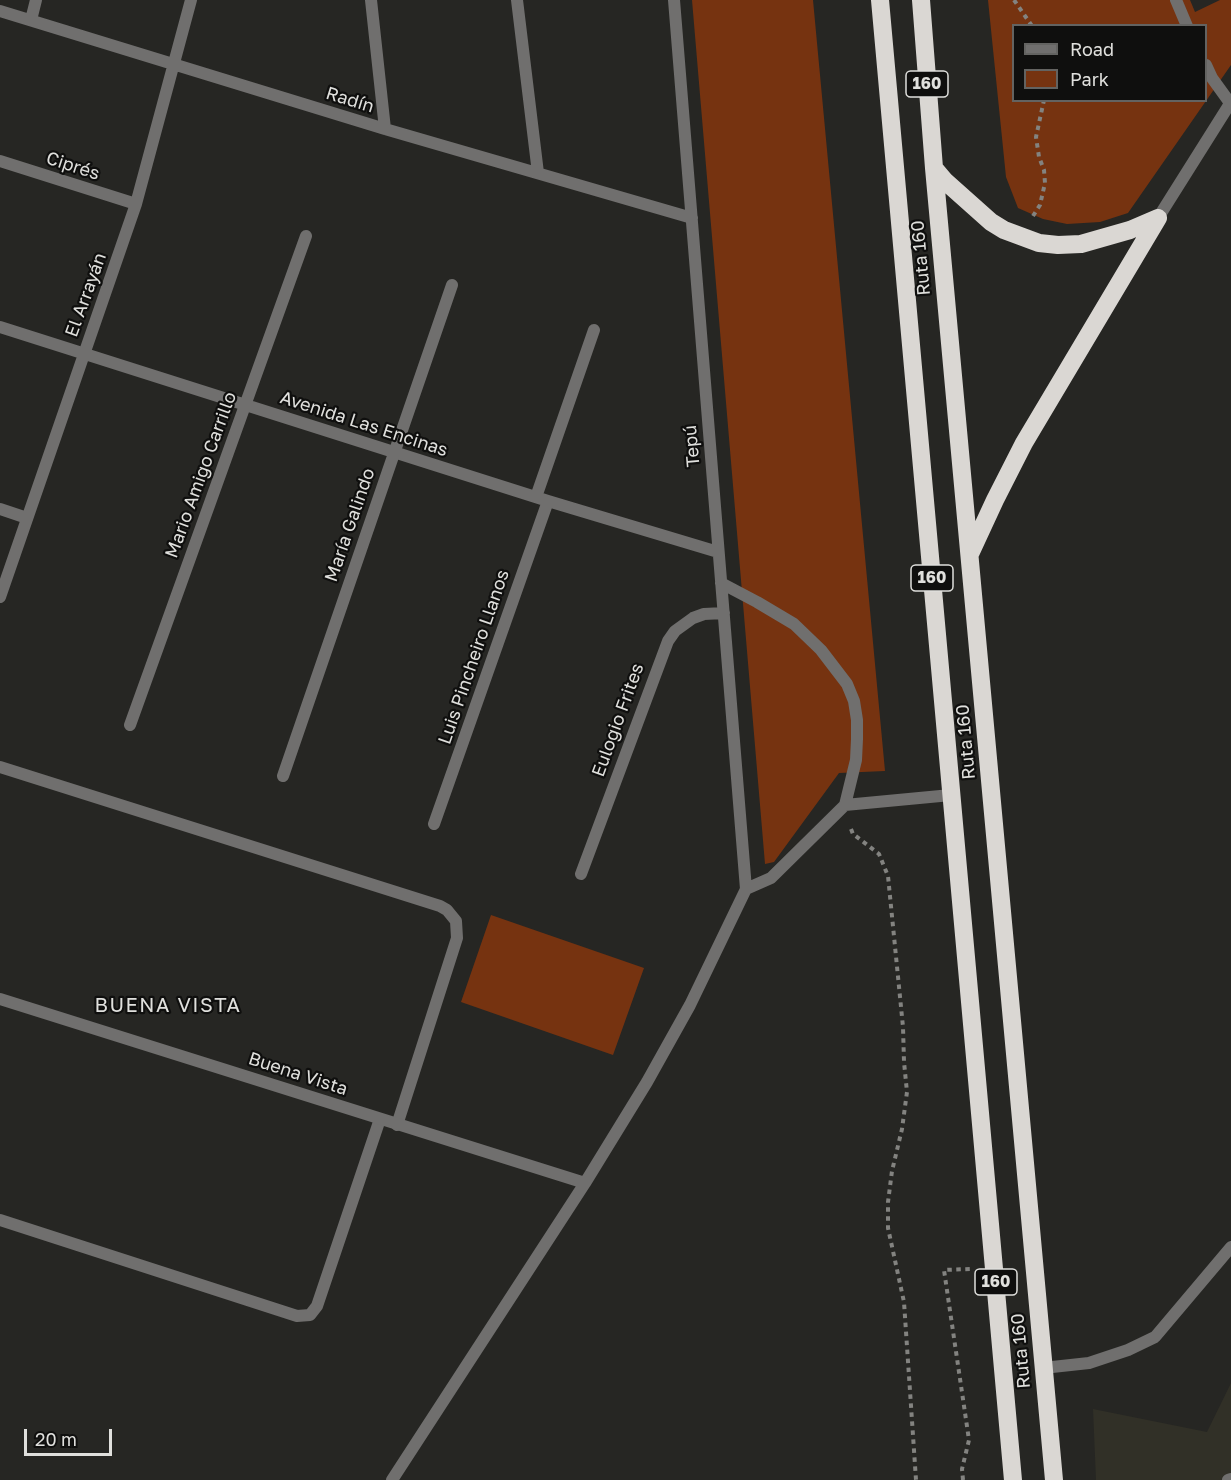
<!DOCTYPE html>
<meta charset="utf-8">
<style>
body{margin:0}
#map{position:relative;width:1231px;height:1480px;overflow:hidden;background:#262623;font-family:"Golos Text",sans-serif}
canvas{display:block}
.legend{position:absolute;left:1012px;top:24px;width:195px;height:78px;box-sizing:border-box;background:#0f0f0e;border:2px solid #636361;margin:0;padding:8px 10px;list-style:none;font-size:18px;color:#e0e0dd}
.legend li{display:flex;align-items:center;gap:12px;height:30px}
.legend b{width:30px;border:2px solid #636361}
.scale{position:absolute;left:24px;top:1429px;width:88px;height:27px;box-sizing:border-box;border:3px solid #e0e0dd;border-top:0;padding-left:8px;font-size:18px;line-height:21px;white-space:nowrap;color:#e0e0dd;-webkit-text-stroke:4px #0f0f0e;paint-order:stroke}
</style>
<div id="map">
<canvas width="1231" height="1480"></canvas>
<ul class="legend">
<li><b style="height:8px;background:#706f6e"></b>Road</li>
<li><b style="height:16px;background:#763310"></b>Park</li>
</ul>
<div class="scale">20 m</div>
</div>
<script>
const ctx = document.querySelector('canvas').getContext('2d');
ctx.lineJoin = 'round';
function paint(path, color) { ctx.fillStyle = color; ctx.fill(path, 'evenodd'); }
const shape = rows => new Path2D(rows.map(r => 'M' + r).join(''));
function trace(path, color, width, dash) { ctx.strokeStyle = color; ctx.lineWidth = width; ctx.lineCap = dash ? 'butt' : 'round'; ctx.setLineDash(dash || []); ctx.stroke(path); }
function write(font, color, halo, rows, align = 'center') {
  ctx.font = font + ' "Golos Text",sans-serif'; ctx.lineWidth = 4.5; ctx.setLineDash([]); ctx.textBaseline = 'middle'; ctx.strokeStyle = halo; ctx.fillStyle = color; for (const [text, x, y, turn = 0] of rows) {
    ctx.save(); ctx.translate(x, y); ctx.rotate((+turn || 0) * Math.PI / 180); ctx.textAlign = isNaN(turn) ? turn : align; if (halo) ctx.strokeText(text, 0, 0); ctx.fillText(text, 0, 0); ctx.restore();
  }
}
paint(shape([
 [1231,1383,1231,1480,1096,1480,1093,1409,1207,1432]
]), '#313027');
paint(shape([
 [692,0,813,0,885,771,839,773,774,862,765,864],
 [988,0,1190,0,1195,12,1220,0,1231,0,1231,65,1128,213,1100,222,1067,224,1043,219,1018,208,1006,177],
 [1014,26,1206,26,1206,100,1014,100],
 [491,915,644,968,613,1055,461,1002]
]), '#763310');
trace(shape([
 [1014,0,1032,26],
 [1033,216,1040,205,1045,183,1044,170,1039,157,1036,137,1044,100],
 [851,829,853,834,879,854,888,876,903,1027,904,1062,907,1092,902,1129,892,1171,888,1202,888,1228,904,1302,916,1480],
 [963,1480,962,1469,969,1440,944,1270,970,1269]
]), '#838380', 4, [4.5, 4.5]);
trace(shape([
 [0,767,440,906,447,910,456,921,457,938,397,1125],
 [0,1220,297,1316,310,1315,317,1306,380,1119],
 [1043,1368,1089,1363,1128,1350,1155,1337,1231,1247],
 [1228,1480,1231,1479]
]), '#706f6e', 12);
trace(shape([
 [371,0,385,129],
 [517,0,538,173],
 [674,0,746,889],
 [1176,0,1187,26],
 [0,11,385,129,692,218],
 [31,20,36,0],
 [1206,65,1212,78,1230,103],
 [0,161,136,204],
 [1158,218,1231,102],
 [0,327,548,501,718,552],
 [536,497,594,330],
 [0,509,27,518],
 [0,597,136,204,191,0],
 [130,725,306,236],
 [283,776,452,285],
 [845,805,951,795],
 [434,824,548,501],
 [581,874,668,641,675,631,693,618,704,614,724,613],
 [0,999,585,1183],
 [392,1480,585,1183,647,1082,690,1005,746,889,771,878,845,805,856,760,857,739,857,720,854,701,847,684,821,650,794,624,757,602,721,583]
]), '#706f6e', 12);
trace(shape([
 [880,0,1013,1480],
 [921,0,934,168,1054,1480],
 [934,168,945,181,991,222,1004,230,1039,243,1058,245,1081,244,1130,230,1158,218],
 [970,554,995,500,1024,443,1158,218]
]), '#dad7d3', 18);
for (const [x, y, w] of [
 [927,84,42],
 [932,578,42],
 [996,1282,42]
]) { const box = new Path2D(); box.roundRect(x - w / 2, y - 13, w, 26, 4.5); ctx.fillStyle = '#0f0f0e'; ctx.fill(box); trace(box, '#e0e0dd', 1.5); }
write('bold 16px', '#e0e0dd', null, [
 ["160",927,84],
 ["160",932,578],
 ["160",996,1282]
]);
write('18px', '#e0e0dd', '#0f0f0e', [
 ["Radín",350,100,17],
 ["Ciprés",73,166,18],
 ["Ruta 160",921,258,-95],
 ["El Arrayán",86,295,-70],
 ["Avenida Las Encinas",364,424,18],
 ["Tepú",692,446,-95],
 ["Mario Amigo Carrillo",201,475,-70],
 ["María Galindo",350,525,-71],
 ["Luis Pincheiro Llanos",474,657,-71],
 ["Eulogio Frites",618,720,-70],
 ["Ruta 160",966,742,-95],
 ["Buena Vista",298,1074,18],
 ["Ruta 160",1021,1351,-95]
]);
ctx.letterSpacing = '1.5px';
write('20px', '#e0e0dd', '#0f0f0e', [
 ["BUENA VISTA",168,1006]
]);
ctx.letterSpacing = '0px';
</script>
